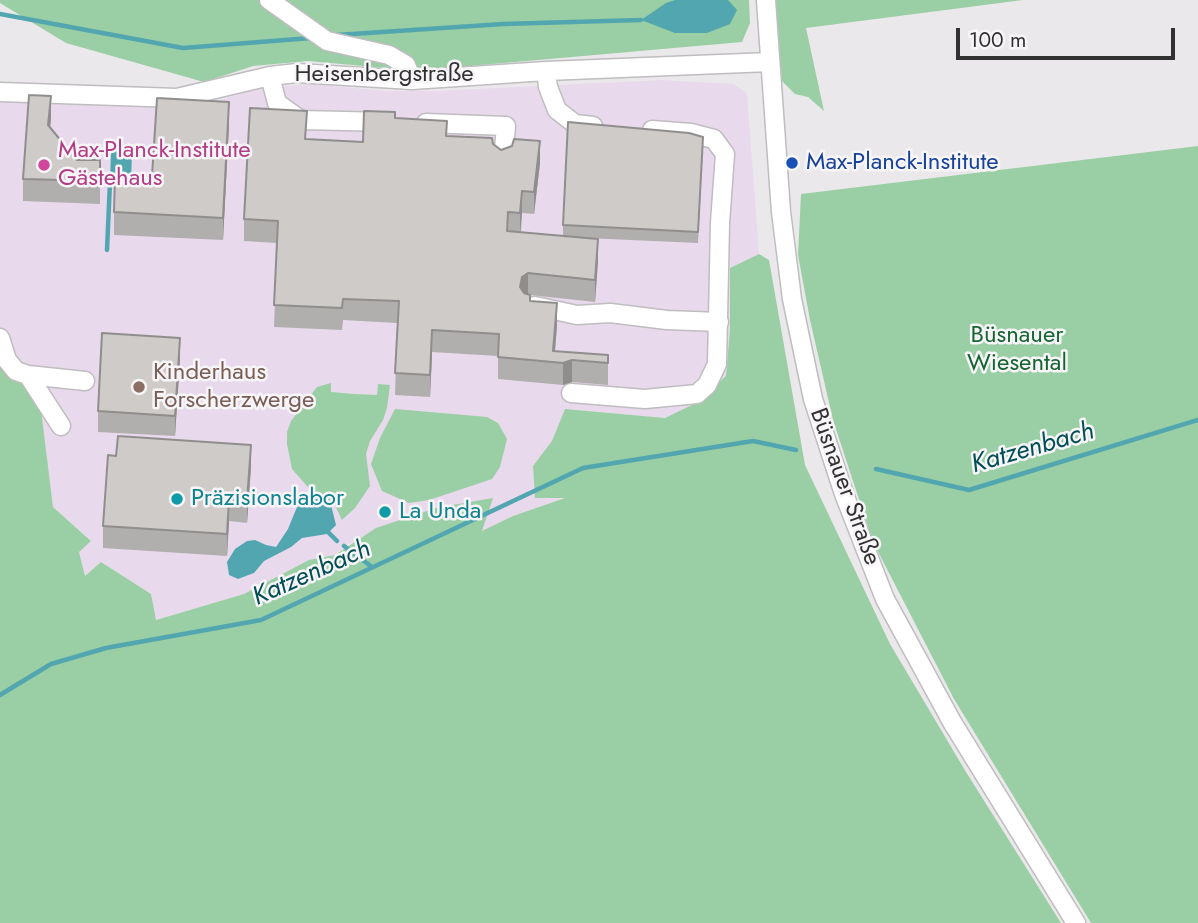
<!DOCTYPE html>
<meta charset="utf-8">
<style>
body{margin:0}
#map{position:relative;width:1198px;height:923px;overflow:hidden;background:#ebe8eb;font-family:Jost,sans-serif}
canvas{display:block}
.scale{position:absolute;left:956px;top:28px;width:219px;height:32px;box-sizing:border-box;border:4px solid #323132;border-top:0;padding-left:9px;font-size:21px;line-height:24px;white-space:nowrap;color:#323132;-webkit-text-stroke:5px #f8f5f8;paint-order:stroke}
</style>
<div id="map">
<canvas width="1198" height="923"></canvas>
<div class="scale">100 m</div>
</div>
<script>
const ctx = document.querySelector('canvas').getContext('2d');
ctx.lineJoin = 'round';
function paint(path, color) { ctx.fillStyle = color; ctx.fill(path, 'evenodd'); }
const shape = rows => new Path2D(rows.map(r => 'M' + r).join(''));
function trace(path, color, width, dash) { ctx.strokeStyle = color; ctx.lineWidth = width; ctx.lineCap = dash ? 'butt' : 'round'; ctx.setLineDash(dash || []); ctx.stroke(path); }
function write(font, color, halo, rows, align = 'center') {
  ctx.font = font + ' Jost,sans-serif'; ctx.lineWidth = 5; ctx.setLineDash([]); ctx.textBaseline = 'middle'; ctx.strokeStyle = halo; ctx.fillStyle = color; for (const [text, x, y, turn = 0] of rows) {
    ctx.save(); ctx.translate(x, y); ctx.rotate((+turn || 0) * Math.PI / 180); ctx.textAlign = isNaN(turn) ? turn : align; if (halo) ctx.strokeText(text, 0, 0); ctx.fillText(text, 0, 0); ctx.restore();
  }
}
paint(shape([
 [662,80,733,84,747,93,759,254,730,268,730,329,726,376,692,405,665,418,565,409,552,442,533,466,535,498,568,497,513,516,482,532,492,498,346,545,335,555,309,560,244,594,155,620,151,594,101,562,85,576,79,552,91,540,53,507,39,393,6,372,0,356,0,103,8,101,205,105,255,89,309,84,387,91,437,91]
]), '#e8d9ec');
paint(shape([
 [0,0,749,0,750,23,742,42,436,69,385,68,308,61,253,66,204,82,66,43,0,3],
 [776,0,1023,0,806,28,824,111,808,97,795,94,782,81],
 [1198,146,1198,923,1091,923,954,699,873,542,833,420,810,320,798,255,801,194],
 [759,254,769,260,805,465,890,644,966,772,1061,923,0,923,0,356,6,372,39,393,53,507,91,541,79,552,85,576,101,562,151,594,156,620,244,594,309,560,335,555,376,528,436,508,493,498,482,531,513,516,565,498,535,498,533,466,552,441,565,409,665,418,692,405,726,376,730,329,730,268],
 [331,383,331,392,354,394,377,395,378,384,390,385,387,408,383,420,370,441,366,454,370,486,355,508,342,520,334,503,314,494,292,469,287,444,287,432,291,421,317,387],
 [395,409,487,417,498,423,507,439,500,467,492,479,429,500,409,503,382,491,371,464,380,438]
]), '#9acea4');
paint(shape([
 [675,0,728,0,737,10,730,24,707,33,675,33,641,20,666,3],
 [111,150,132,151,131,183,110,182],
 [323,498,331,505,336,525,327,534,302,538,291,547,264,561,254,573,238,579,229,575,227,562,235,549,247,541,255,540,266,545,276,547,288,529,297,507,304,501]
]), '#52a6af');
trace(shape([
 [0,14,183,48,311,38],
 [337,35,503,24,641,20],
 [107,250,110,182],
 [876,469,969,490,1198,420],
 [328,532,337,541],
 [344,546,372,567],
 [0,695,51,664,106,648,261,620,583,468,753,441,796,450]
]), '#52a6af', 4.5);
const minor = shape([
 [269,0,327,41,389,55,406,65,412,80],
 [766,0,781,212,792,299,813,399,844,494,885,599,952,722,1076,923],
 [546,71,548,87,557,110,575,124,593,126],
 [270,76,277,103,301,120,387,122],
 [0,92,177,98,270,76,297,73,412,80,546,71,770,62],
 [426,123,506,126,503,161],
 [535,306,577,315,610,313,667,320,719,322],
 [0,338,7,360,16,371,28,375,85,381],
 [28,375,61,426],
 [571,393,645,399,697,394,707,385,717,364,720,223,725,154,714,139,691,133,652,130]
]);
trace(minor, '#bfbdbf', 21);
trace(minor, '#fff', 18);
paint(shape([
 [395,118,447,136,493,144,501,150,540,163,534,214,522,213,521,232,563,236,563,225,703,148,698,243,586,238,598,261,595,302,530,295,530,301,557,325,555,352,608,355,608,385,572,382,563,385,498,379,498,356,432,352,430,397,395,395,397,323,343,320,342,330,274,327,277,243,244,241,244,219,306,139,363,142],
 [51,119,50,127,77,160,100,160,100,204,23,201,23,179],
 [229,124,223,240,114,235,114,212,152,176],
 [180,359,175,436,98,432,98,411],
 [251,467,247,523,229,521,227,556,103,548,103,526]
]), '#b1afad');
paint(shape([
 [51,96,51,119,48,147,48,125],
 [229,102,229,124,223,240,223,218],
 [540,141,540,163,534,214,534,192],
 [522,191,522,213,520,235,520,213],
 [598,239,598,261,595,302,595,280],
 [528,273,528,295,522,299,520,287,522,277],
 [557,303,557,325,554,362,553,351],
 [432,330,432,352,430,397,430,375],
 [180,338,180,359,175,436,175,416],
 [572,360,572,382,563,385,563,363],
 [251,445,251,467,247,523,247,501],
 [229,499,229,521,227,556,227,534]
]), '#908e8d');
const building = shape([
 [29,95,51,96,48,125,77,160,100,160,100,181,23,179,29,95],
 [157,98,229,102,223,218,114,212,115,175,152,176,157,98],
 [250,108,307,111,305,139,363,142,364,111,395,112,395,118,447,121,446,136,492,138,493,144,501,150,512,146,514,139,540,141,534,192,522,191,520,213,508,212,507,231,598,239,595,280,528,273,522,277,520,287,524,293,530,295,530,301,557,303,553,351,608,355,608,363,572,360,563,363,498,357,499,334,432,330,430,375,395,373,399,301,343,299,342,308,274,305,278,221,244,219,250,108],
 [568,122,689,133,703,137,698,232,563,225,568,122],
 [102,333,180,338,175,416,98,411,102,333],
 [118,436,251,445,247,501,229,499,227,534,103,526,108,455,116,456,118,436]
]);
paint(building, '#cecbc9');
trace(building, '#908e8d', 2);
for (const [x, y, r, color] of [
 [792,163,7,"#1a4fb4"],
 [44,165,7,"#d1479c"],
 [139,387,7,"#8d6e63"],
 [177,499,7,"#0f9aa8"],
 [385,512,7,"#0f9aa8"]
]) { const dot = new Path2D(); dot.arc(x, y, r, 0, 2 * Math.PI); ctx.fillStyle = color; ctx.fill(dot); trace(dot, '#f8f5f8', 2.5); }
write('24px', '#323132', '#f8f5f8', [
 ["Heisenbergstraße",384,75],
 ["Büsnauer Straße",844,487,70]
]);
write('24px', '#b23c85', '#f8f5f8', [
 ["Max-Planck-Institute",58,151],
 ["Gästehaus",58,179]
], 'left');
write('24px', '#164399', '#f8f5f8', [
 ["Max-Planck-Institute",806,163]
], 'left');
write('24px', '#156531', '#f8f5f8', [
 ["Büsnauer",1017,336],
 ["Wiesental",1017,364]
]);
write('24px', '#785e54', '#f8f5f8', [
 ["Kinderhaus",153,373],
 ["Forscherzwerge",153,401]
], 'left');
write('24px', '#0d838f', '#f8f5f8', [
 ["Präzisionslabor",191,499],
 ["La Unda",399,512]
], 'left');
write('italic 26px', '#004f56', '#f8f5f8', [
 ["Katzenbach",1033,449,-16],
 ["Katzenbach",312,574,-24]
]);
</script>
